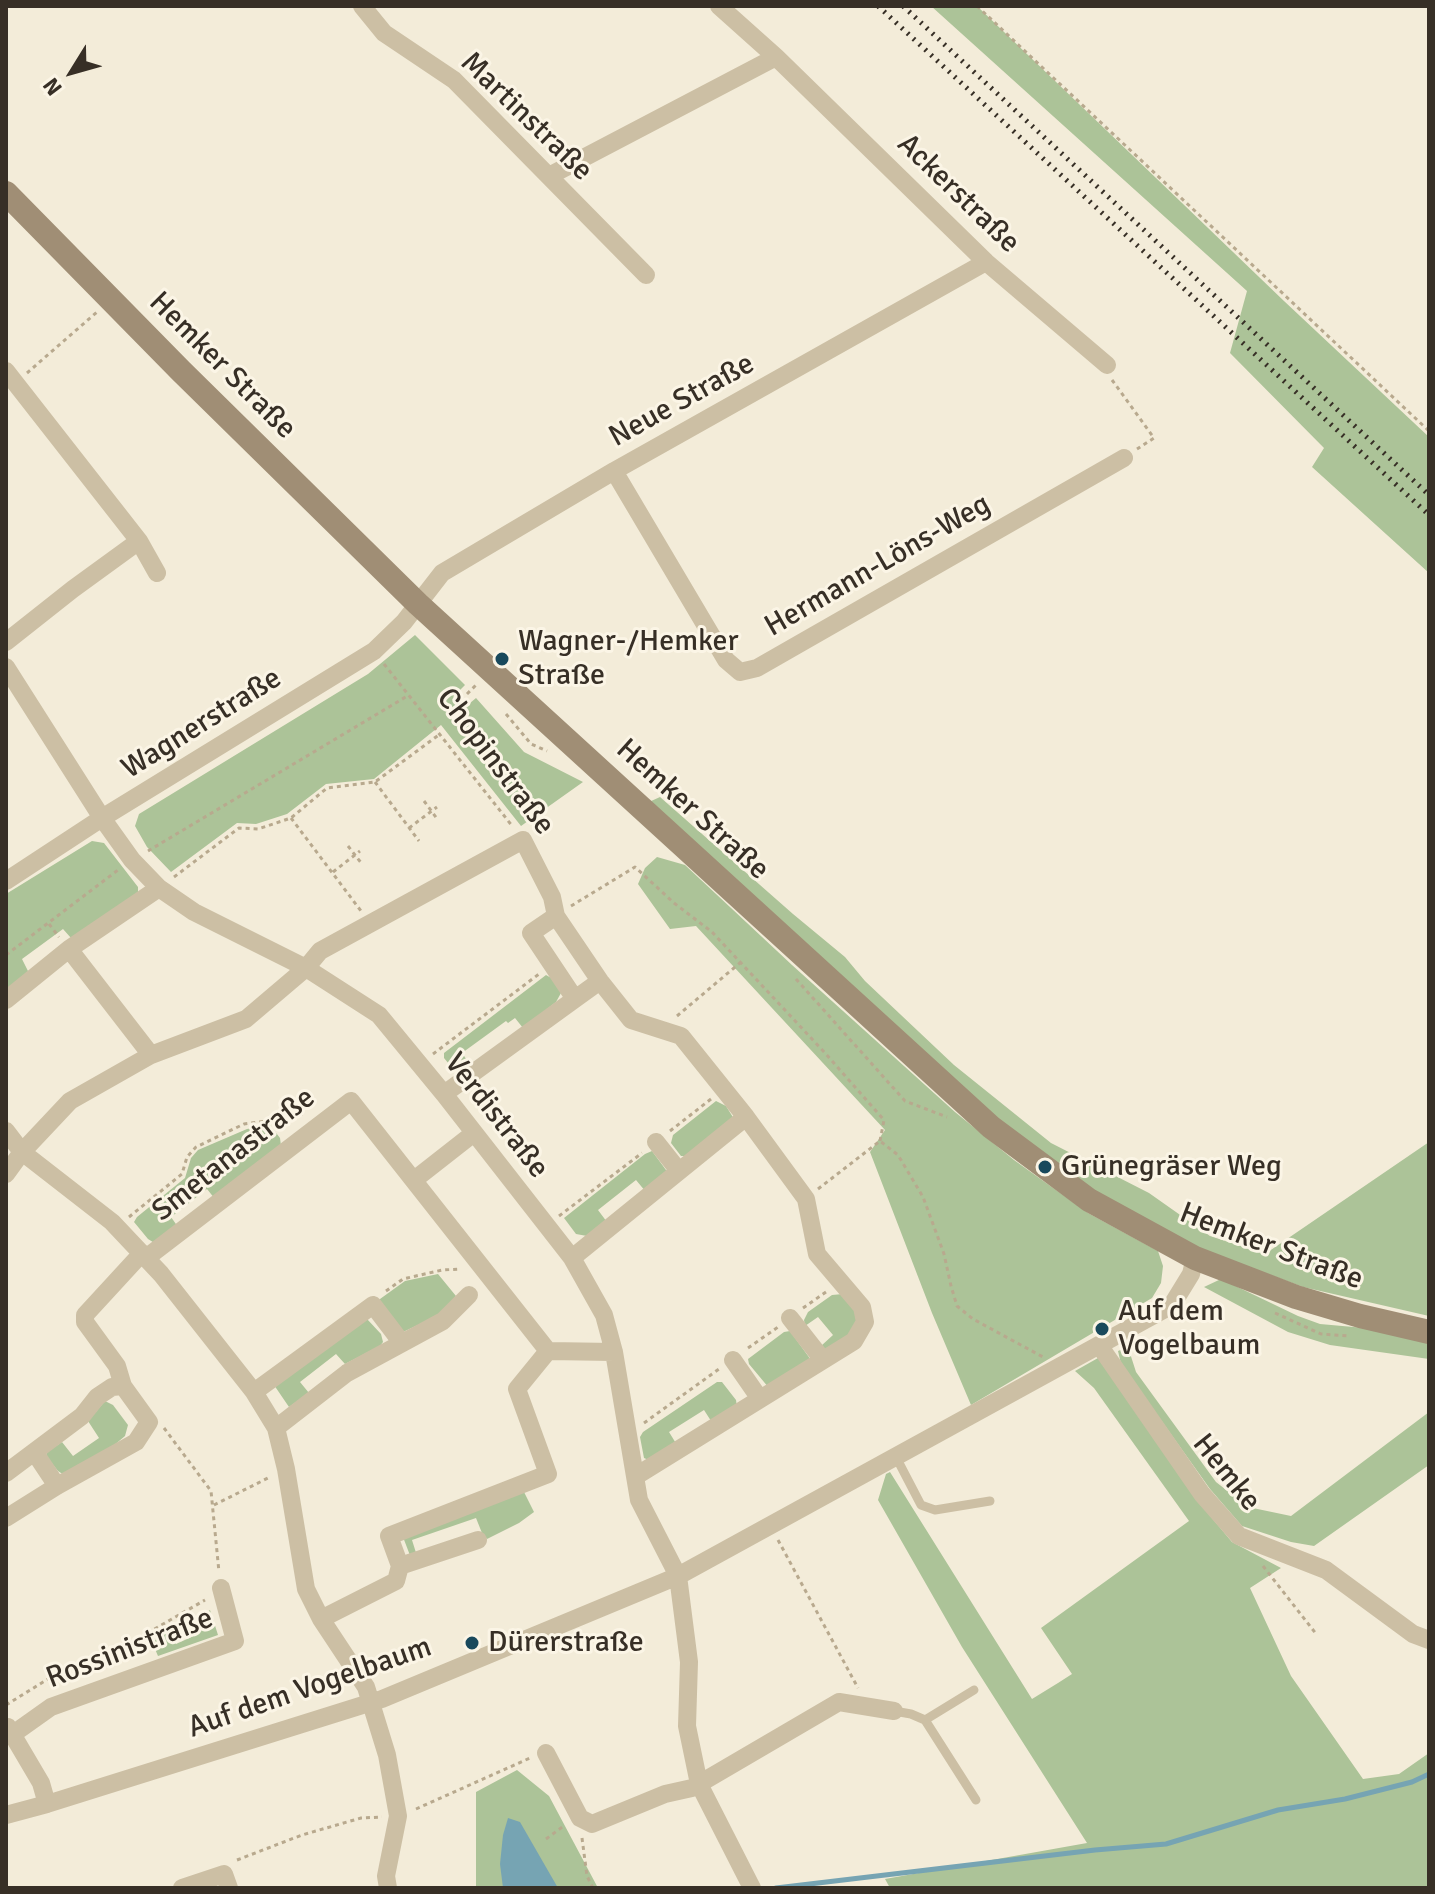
<!DOCTYPE html>
<meta charset="utf-8">
<style>
body{margin:0}
#map{position:relative;width:1435px;height:1894px;overflow:hidden;background:#f3ecd9;font-family:Signika,sans-serif}
canvas{display:block}
.frame{position:absolute;inset:0;border:8px solid #372f26;pointer-events:none}
.north{position:absolute;left:32px;top:32px;width:80px;height:80px;-webkit-text-stroke:6px #fbf5e6;paint-order:stroke;rotate:233deg;font-size:22px;font-weight:700;line-height:32px;text-align:center;color:#372f26}
.north::after{content:'';display:block;margin:auto;width:28px;height:36px;background:#372f26;clip-path:polygon(50% 0,100% 100%,50% 72%,0 100%)}
</style>
<div id="map">
<canvas width="1435" height="1894"></canvas>
<div class="frame"></div>
<div class="north">N</div>
</div>
<script>
const ctx = document.querySelector('canvas').getContext('2d');
ctx.lineJoin = 'round';
function paint(path, color) { ctx.fillStyle = color; ctx.fill(path, 'evenodd'); }
const shape = rows => new Path2D(rows.map(r => 'M' + r).join(''));
function trace(path, color, width, dash) { ctx.strokeStyle = color; ctx.lineWidth = width; ctx.lineCap = dash ? 'butt' : 'round'; ctx.setLineDash(dash || []); ctx.stroke(path); }
function write(font, color, halo, rows, align = 'center') {
  ctx.font = font + ' Signika,sans-serif'; ctx.lineWidth = 6; ctx.setLineDash([]); ctx.textBaseline = 'middle'; ctx.strokeStyle = halo; ctx.fillStyle = color; for (const [text, x, y, turn = 0] of rows) {
    ctx.save(); ctx.translate(x, y); ctx.rotate((+turn || 0) * Math.PI / 180); ctx.textAlign = isNaN(turn) ? turn : align; if (halo) ctx.strokeText(text, 0, 0); ctx.fillText(text, 0, 0); ctx.restore();
  }
}
paint(shape([
 [931,6,977,6,1284,301,1429,437,1429,573,1312,467,1324,448,1230,353,1247,291],
 [415,635,465,685,453,697,463,709,476,698,524,752,583,782,521,826,441,725,374,779,326,784,287,814,256,824,237,823,171,872,147,847,135,826,139,814,368,674],
 [660,797,793,914,845,957,865,981,954,1065,1051,1143,1149,1193,1210,1236,1265,1254,1429,1142,1429,1316,1303,1287,1198,1248,1098,1194,999,1121,649,802],
 [92,841,104,843,138,887,138,896,71,938,63,929,22,959,29,973,6,996,6,894],
 [657,857,685,865,792,965,955,1112,1014,1160,1088,1213,1158,1251,1163,1266,1161,1283,1152,1298,971,1405,932,1313,870,1152,885,1130,696,926,670,929,638,884,645,868],
 [546,975,553,979,561,993,556,1002,523,1028,515,1018,508,1023,506,1021,462,1053,471,1066,458,1075,444,1058,444,1053],
 [716,1101,726,1106,734,1119,689,1156,681,1156,671,1143,673,1135],
 [270,1125,280,1138,281,1146,215,1199,207,1189,171,1217,178,1227,156,1244,148,1239,134,1222,137,1217,185,1178,191,1158,198,1150,247,1129],
 [652,1151,666,1170,666,1177,646,1192,636,1180,598,1210,607,1222,587,1236,576,1234,564,1218,645,1154],
 [438,1274,456,1296,441,1314,401,1333,379,1303,380,1299,405,1281],
 [1221,1279,1298,1316,1320,1324,1387,1330,1429,1339,1429,1359,1330,1345,1288,1332,1204,1287],
 [843,1294,856,1311,856,1322,850,1334,827,1351,821,1346,833,1335,818,1317,805,1326,804,1320,808,1312,832,1295],
 [367,1319,381,1334,383,1342,380,1346,345,1364,336,1354,300,1382,309,1393,289,1407,274,1385],
 [790,1331,811,1360,769,1388,749,1364,748,1359,784,1332],
 [1128,1347,1136,1372,1216,1482,1248,1507,1291,1516,1429,1412,1429,1465,1314,1546,1291,1542,1242,1526,1210,1489,1121,1364,1118,1351],
 [1098,1358,1196,1499,1232,1542,1281,1568,1250,1588,1291,1676,1363,1779,1399,1774,1429,1753,1429,1888,890,1888,885,1879,1087,1843,962,1647,878,1500,886,1474,890,1472,1032,1699,1058,1683,1072,1674,1041,1628,1189,1521,1094,1388,1075,1371],
 [717,1382,722,1382,736,1400,737,1407,713,1424,704,1410,669,1432,677,1445,651,1461,644,1458,640,1437,643,1432],
 [105,1401,113,1405,128,1425,125,1436,112,1447,64,1475,58,1471,46,1456,47,1452,62,1442,73,1456,99,1438,88,1421],
 [524,1492,534,1512,519,1523,487,1539,482,1533,476,1518,412,1540,417,1556,411,1558,403,1537],
 [210,1610,218,1635,158,1656,152,1642,170,1631,176,1644,196,1635,193,1622],
 [517,1770,549,1796,598,1888,476,1888,476,1792]
]), '#acc398');
paint(shape([
 [508,1818,520,1822,558,1888,503,1888,500,1864,503,1835]
]), '#76a4b3');
trace(shape([
 [776,1888,1095,1850,1166,1844,1278,1810,1345,1799,1412,1782,1429,1774]
]), '#76a4b3', 5);
trace(shape([
 [977,6,1429,431],
 [27,373,97,312],
 [1112,380,1154,438,1137,449],
 [384,664,513,827],
 [467,694,476,685],
 [506,714,531,744,547,751],
 [375,782,419,841],
 [424,801,438,820],
 [291,818,361,911],
 [409,828,437,807],
 [348,846,362,864],
 [148,851,409,695],
 [333,872,360,851],
 [174,877,239,828,258,829,291,818,327,788,375,782,440,734],
 [571,906,635,867,674,903,712,932,826,1054,884,1120,880,1141],
 [49,924,59,937],
 [6,955,118,870],
 [796,979,905,1101,947,1117],
 [677,1016,741,962],
 [433,1054,539,974],
 [670,1131,711,1099],
 [818,1189,880,1141,898,1155,923,1197,944,1254,951,1286,957,1306,973,1319,1043,1357],
 [559,1216,642,1153],
 [129,1217,182,1174,187,1157,196,1147,244,1124,283,1119,303,1114],
 [386,1291,403,1279,442,1270,461,1269],
 [803,1308,826,1292],
 [1275,1313,1321,1334,1350,1336],
 [748,1348,778,1327],
 [644,1423,719,1369],
 [164,1428,211,1491,219,1572],
 [214,1505,268,1478],
 [778,1540,858,1688],
 [1263,1566,1317,1635],
 [140,1638,144,1654],
 [6,1705,69,1666,99,1659,125,1646,205,1600],
 [416,1809,530,1758],
 [582,1838,587,1876,593,1888],
 [546,1839,565,1825],
 [237,1860,302,1835,361,1818,382,1817]
]), '#b8a98e', 3, [4, 4]);
trace(shape([
 [896,1457,921,1505,935,1510,990,1501],
 [894,1711,911,1714,925,1720,976,1800],
 [925,1720,974,1690]
]), '#ccbfa4', 9);
trace(shape([
 [362,6,384,33,454,80,646,275],
 [719,6,776,57,986,262,1107,365],
 [549,176,776,57],
 [6,371,139,541,157,573],
 [614,471,726,660,740,672,757,668,1124,458],
 [6,642,73,589,139,541],
 [6,667,102,818,132,860,159,888,194,912,306,968,379,1015,444,1094,572,1258,604,1315,614,1352,639,1500,678,1576,689,1662,687,1726,699,1784,752,1888],
 [6,881,102,818,374,651,404,622,442,573,614,471,986,262],
 [69,949,151,1055],
 [600,981,575,999,531,933,556,916,600,981,631,1020,681,1036,746,1117,806,1199,817,1254,862,1307,865,1322,854,1341,636,1476],
 [6,1000,69,949,159,888],
 [444,1094,575,999],
 [6,1131,22,1152,112,1222,161,1274,254,1392,276,1428,286,1469,306,1589,321,1619,366,1687,387,1755,398,1816,386,1876,388,1888],
 [656,1142,679,1171],
 [6,1174,22,1152,70,1101,151,1055,246,1019,306,968,320,951,523,840,552,897,556,916],
 [414,1180,474,1133],
 [146,1258,351,1101,548,1351,614,1352],
 [572,1258,746,1117],
 [790,1318,823,1360],
 [1099,1345,1202,1494,1239,1536,1326,1570,1413,1634,1429,1640],
 [733,1360,760,1399],
 [123,1386,117,1366,85,1322,85,1315,142,1253],
 [254,1392,373,1305,402,1343],
 [276,1428,347,1373,443,1321,469,1295],
 [35,1453,57,1486],
 [6,1473,82,1416,97,1397,112,1387,123,1386,149,1422,136,1442,57,1486,6,1518],
 [400,1566,478,1540],
 [321,1619,396,1581,400,1566,389,1536,548,1474,517,1389,548,1351],
 [8,1727,41,1783,47,1804],
 [13,1734,51,1707,235,1641,221,1588],
 [546,1753,580,1818,592,1824,665,1794,692,1788,839,1702,894,1711],
 [6,1815,47,1804,382,1699,678,1576,1172,1305,1191,1274,1195,1258],
 [182,1888,224,1874,229,1888]
]), '#ccbfa4', 18);
trace(shape([
 [6,193,181,371,418,604,991,1127,1089,1200,1195,1258,1296,1297,1360,1316,1429,1332]
]), '#a08e75', 24);
trace(shape([
 [878,6,1429,515],
 [903,6,1429,495]
]), '#372f26', 5, [2, 6]);
for (const [x, y, r, color] of [
 [502,659,8,"#19495c"],
 [1045,1167,8,"#19495c"],
 [1102,1329,8,"#19495c"],
 [472,1643,8,"#19495c"]
]) { const dot = new Path2D(); dot.arc(x, y, r, 0, 2 * Math.PI); ctx.fillStyle = color; ctx.fill(dot); trace(dot, '#fbf5e6', 3); }
write('30px', '#372f26', '#fbf5e6', [
 ["Martinstraße",526,117,44],
 ["Ackerstraße",958,194,44],
 ["Hemker Straße",222,366,45],
 ["Neue Straße",682,401,-29],
 ["Hermann-Löns-Weg",878,566,-30],
 ["Wagnerstraße",202,724,-32],
 ["Chopinstraße",495,762,53],
 ["Hemker Straße",692,810,42],
 ["Verdistraße",496,1116,52],
 ["Smetanastraße",234,1155,-38],
 ["Hemker Straße",1271,1247,21],
 ["Hemke",1226,1473,51],
 ["Rossinistraße",130,1649,-21],
 ["Auf dem Vogelbaum",310,1688,-19]
]);
write('30px', '#372f26', '#fbf5e6', [
 ["Wagner-/Hemker",518,642],
 ["Straße",518,676],
 ["Grünegräser Weg",1061,1167],
 ["Auf dem",1118,1312],
 ["Vogelbaum",1118,1346],
 ["Dürerstraße",488,1643]
], 'left');
</script>
